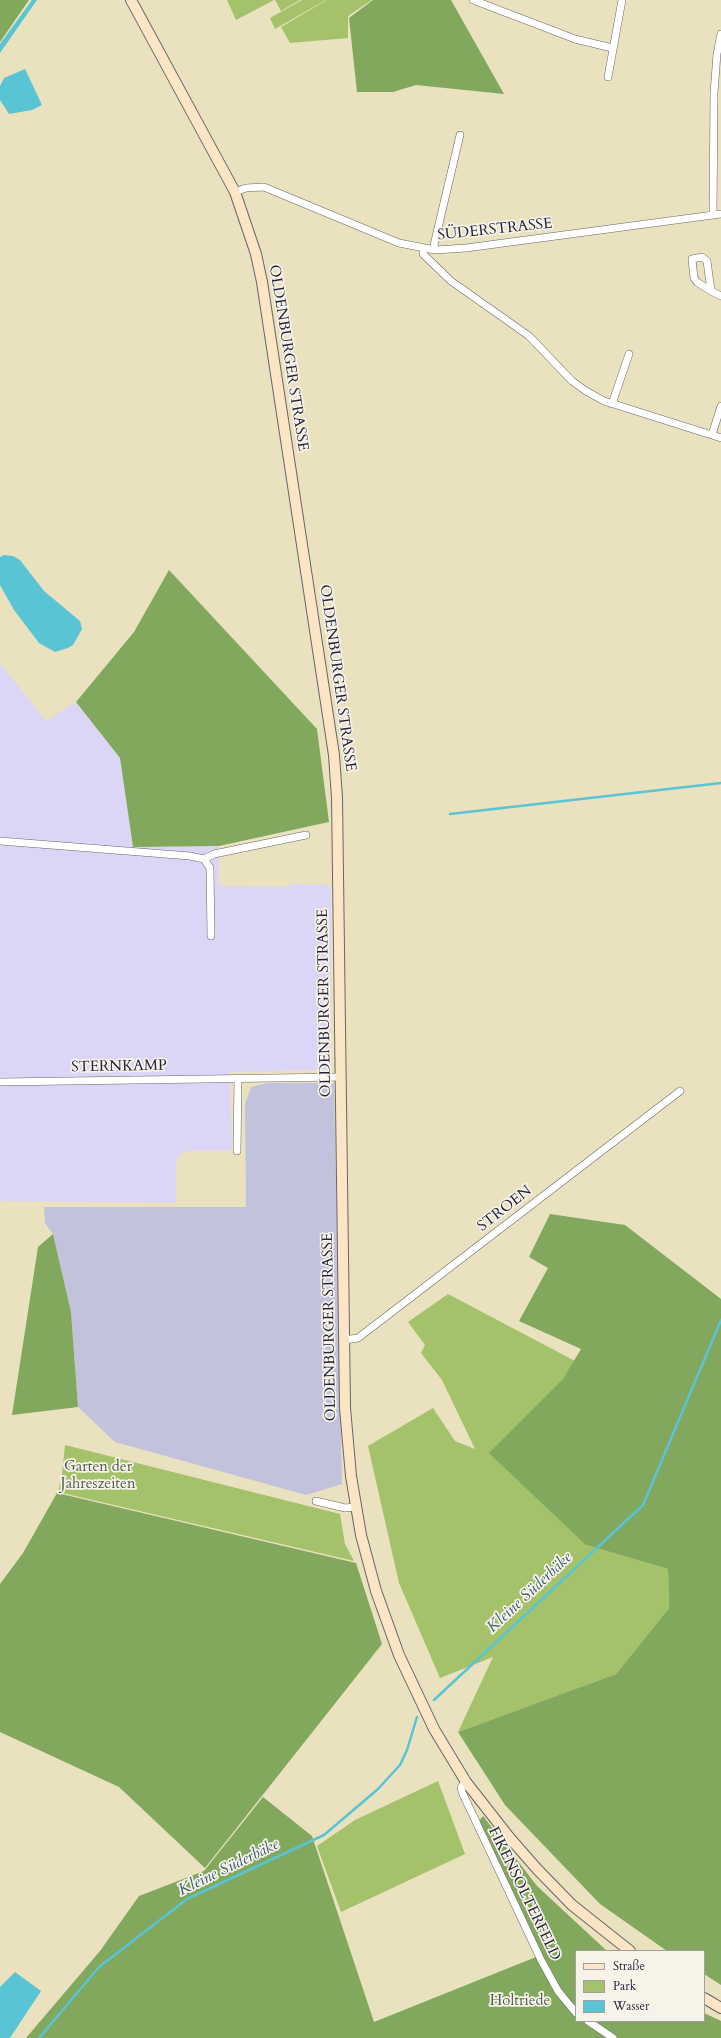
<!DOCTYPE html>
<meta charset="utf-8">
<style>
body{margin:0}
#map{position:relative;width:721px;height:2038px;overflow:hidden;background:#eae1bf;font-family:Cardo,serif}
canvas{display:block}
.legend{position:absolute;left:575px;top:1950px;width:130px;height:72px;box-sizing:border-box;background:#f7f3e8;border:1px solid #a29fa3;margin:0;padding:5px 7px;list-style:none;font-size:12px;color:#22223b}
.legend li{display:flex;align-items:center;gap:8px;height:20px}
.legend b{width:20px;border:1px solid #a29fa3}
</style>
<div id="map">
<canvas width="721" height="2038"></canvas>
<ul class="legend">
<li><b style="height:5px;background:#fce5c4"></b>Straße</li>
<li><b style="height:11px;background:#a3c26a"></b>Park</li>
<li><b style="height:11px;background:#59c4d3"></b>Wasser</li>
</ul>
</div>
<script>
const ctx = document.querySelector('canvas').getContext('2d');
ctx.lineJoin = 'round';
function paint(path, color) { ctx.fillStyle = color; ctx.fill(path, 'evenodd'); }
const shape = rows => new Path2D(rows.map(r => 'M' + r).join(''));
function trace(path, color, width, dash) { ctx.strokeStyle = color; ctx.lineWidth = width; ctx.lineCap = dash ? 'butt' : 'round'; ctx.setLineDash(dash || []); ctx.stroke(path); }
function write(font, color, halo, rows, align = 'center') {
  ctx.font = font + ' Cardo,serif'; ctx.lineWidth = 3.5; ctx.setLineDash([]); ctx.textBaseline = 'middle'; ctx.strokeStyle = halo; ctx.fillStyle = color; for (const [text, x, y, turn = 0] of rows) {
    ctx.save(); ctx.translate(x, y); ctx.rotate((+turn || 0) * Math.PI / 180); ctx.textAlign = isNaN(turn) ? turn : align; if (halo) ctx.strokeText(text, 0, 0); ctx.fillText(text, 0, 0); ctx.restore();
  }
}
paint(shape([
 [0,663,46,721,76,702,120,758,133,847,219,846,219,886,290,887,291,884,325,885,331,887,331,1070,230,1072,232,1150,188,1151,180,1154,176,1163,176,1203,0,1201]
]), '#dcd6f6');
paint(shape([
 [268,1083,334,1083,342,1484,306,1495,115,1442,78,1407,71,1312,53,1234,45,1223,44,1207,246,1207,245,1104,251,1087]
]), '#c2c2dc');
paint(shape([
 [227,0,274,0,236,20],
 [275,0,300,0,281,11],
 [302,0,326,0,275,29,270,18],
 [327,0,372,0,348,16,348,38,290,43,281,27],
 [448,1294,575,1361,563,1379,586,1545,668,1569,669,1608,616,1674,458,1732,493,1657,440,1678,399,1583,368,1446,433,1408,455,1441,475,1449,442,1380,421,1353,425,1345,408,1322],
 [65,1445,340,1514,345,1544,354,1561,58,1492,62,1475],
 [438,1781,465,1854,341,1912,317,1846,355,1820]
]), '#a3c26a');
paint(shape([
 [0,0,29,0,0,42],
 [373,0,451,0,504,94,416,85,393,92,357,92,349,18],
 [169,570,317,729,329,822,219,846,133,847,120,758,76,702,134,632],
 [550,1214,625,1225,721,1299,721,1985,704,1974,704,1951,667,1951,600,1904,505,1805,458,1732,616,1674,669,1608,668,1569,586,1545,489,1453,563,1379,581,1349,519,1321,548,1268,529,1257],
 [53,1234,71,1312,78,1407,12,1415,38,1247],
 [57,1493,356,1563,382,1644,205,1868,119,1787,0,1732,0,1584,23,1553],
 [263,1797,312,1836,374,2022,536,1957,576,2015,576,2021,584,2021,607,2038,26,2038,100,1951,139,1896,204,1871],
 [483,1816,537,1886,607,1951,576,1951,576,2009,559,1986,540,1954,479,1821],
 [704,2013,721,2021,721,2038,618,2038,592,2021,704,2021]
]), '#82a85e');
paint(shape([
 [32,0,37,0,0,53,0,44],
 [25,69,42,105,32,110,9,114,0,100,0,86,4,78],
 [4,555,13,556,20,560,44,591,80,621,82,629,73,645,68,648,55,652,39,643,14,610,0,585,0,557],
 [15,1972,41,1991,10,2038,0,2038,0,1987]
]), '#59c4d3');
trace(shape([
 [450,814,721,783],
 [434,1700,643,1505,721,1320],
 [39,2038,99,1967,187,1899,324,1835,378,1789,400,1765,407,1750,417,1717]
]), '#59c4d3', 2.5);
const street = shape([
 [473,0,575,39,612,48],
 [608,77,622,0],
 [235,192,246,188,264,187,399,243,435,250,466,248,721,214],
 [713,215,714,93,717,54,721,34],
 [424,249,423,254,451,281,529,336,572,381,586,391,604,401,721,438],
 [435,250,434,245,460,135],
 [711,291,707,261,702,257,692,259,694,278,697,282,711,291,721,296],
 [612,404,629,354],
 [712,435,721,406],
 [0,841,190,856,204,859,210,868,211,936],
 [204,859,214,854,306,835],
 [0,1082,341,1077],
 [237,1151,238,1079],
 [344,1340,358,1338,680,1091],
 [316,1501,345,1508,355,1507],
 [466,1782,461,1787,462,1792,541,1960,558,1991,576,2013],
 [588,2021,613,2038]
]);
const secondary = shape([
 [131,0,235,192,256,254,262,282,334,755,337,798,345,1408,351,1476,361,1535,376,1591,399,1655,434,1729,466,1782,509,1837,537,1869,572,1905,630,1951],
 [704,1998,721,2008]
]);
trace(street, '#686569', 8);
trace(secondary, '#686569', 12);
trace(street, '#fff', 7);
trace(secondary, '#fce5c4', 10);
write('15px', '#22223b', '#f7f3e8', [
 ["SÜDERSTRASSE",495,230,-6],
 ["OLDENBURGER STRASSE",288,358,81],
 ["OLDENBURGER STRASSE",337,678,82],
 ["OLDENBURGER STRASSE",325,1003,-91],
 ["STERNKAMP",119,1067,-1],
 ["STROEN",505,1209,-38],
 ["OLDENBURGER STRASSE",330,1327,-91],
 ["FIKENSOLTERFELD",524,1894,64]
]);
write('15px', '#4f5a4b', '#f7f3e8', [
 ["Garten der",98,1468],
 ["Jahreszeiten",98,1485],
 ["Holtriede",520,2002]
]);
write('italic 16px', '#355b70', '#f7f3e8', [
 ["Kleine Süderbäke",530,1593,-43],
 ["Kleine Süderbäke",229,1868,-26]
]);
</script>
